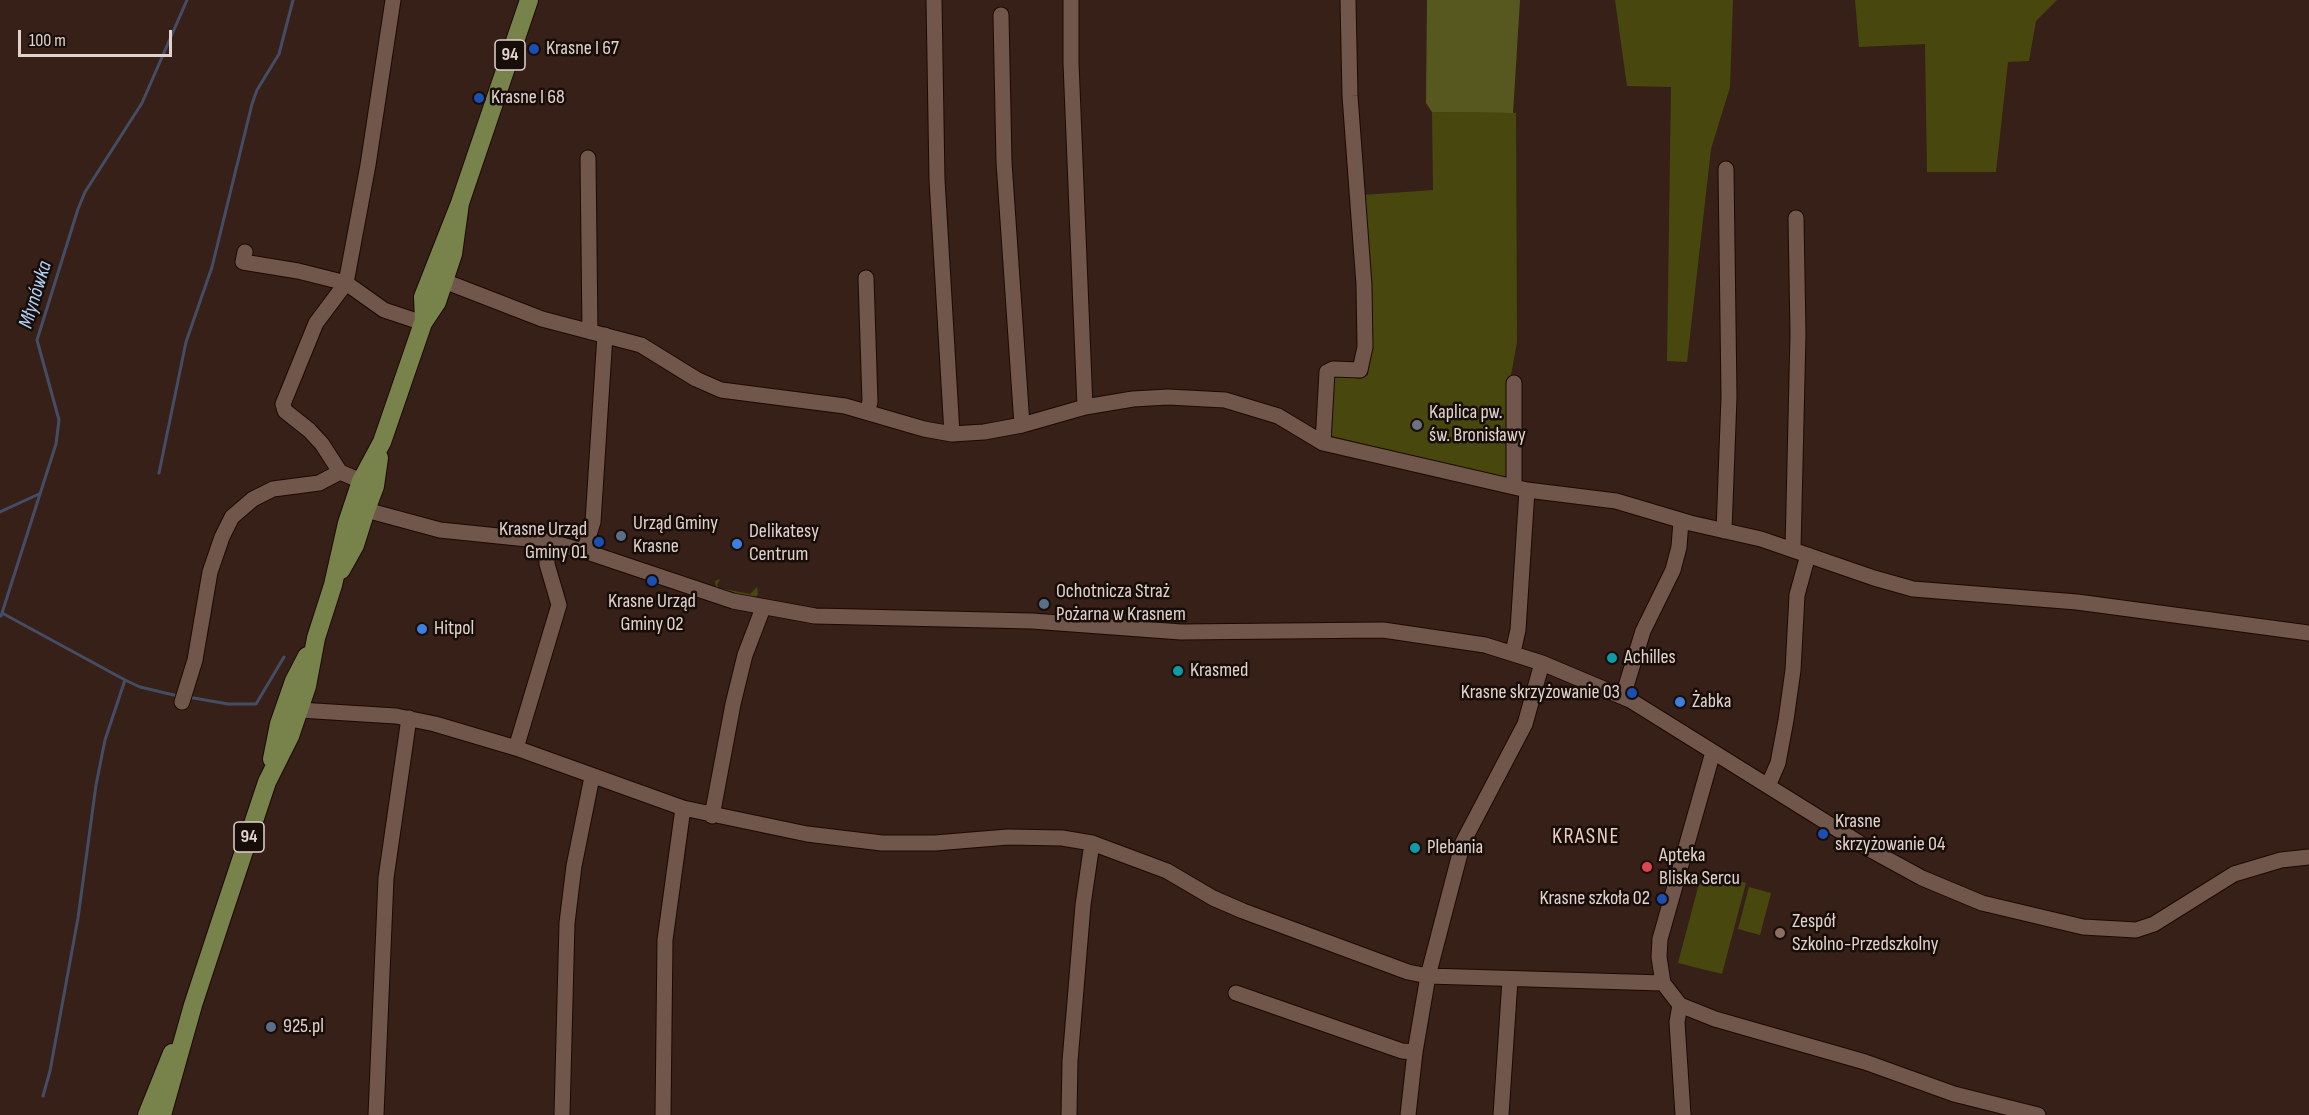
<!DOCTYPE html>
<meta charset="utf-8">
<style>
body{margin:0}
#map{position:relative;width:2309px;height:1115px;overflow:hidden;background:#372017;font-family:"Sofia Sans Condensed",sans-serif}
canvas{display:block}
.scale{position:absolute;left:18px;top:30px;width:154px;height:27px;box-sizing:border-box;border:3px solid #e2d2cc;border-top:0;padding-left:8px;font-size:18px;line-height:21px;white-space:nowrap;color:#e2d2cc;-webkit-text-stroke:4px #170d09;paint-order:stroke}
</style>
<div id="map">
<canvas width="2309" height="1115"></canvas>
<div class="scale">100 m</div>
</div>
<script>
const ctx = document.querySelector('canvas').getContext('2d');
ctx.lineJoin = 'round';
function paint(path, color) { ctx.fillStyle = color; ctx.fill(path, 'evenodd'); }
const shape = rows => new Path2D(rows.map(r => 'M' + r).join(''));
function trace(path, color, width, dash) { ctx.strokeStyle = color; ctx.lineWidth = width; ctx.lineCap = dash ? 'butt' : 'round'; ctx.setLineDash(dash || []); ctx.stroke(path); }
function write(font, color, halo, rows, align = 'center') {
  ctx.font = font + ' "Sofia Sans Condensed",sans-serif'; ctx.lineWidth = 5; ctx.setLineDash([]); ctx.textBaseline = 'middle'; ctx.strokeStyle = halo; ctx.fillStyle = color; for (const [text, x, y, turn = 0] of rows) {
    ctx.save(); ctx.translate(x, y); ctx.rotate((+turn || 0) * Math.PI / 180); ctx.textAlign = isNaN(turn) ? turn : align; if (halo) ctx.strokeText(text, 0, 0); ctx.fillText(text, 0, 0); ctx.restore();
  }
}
paint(shape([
 [1615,0,1733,0,1730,87,1711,149,1687,362,1667,361,1671,87,1627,86],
 [1855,0,2057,0,2036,21,2029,61,2008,62,1996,172,1927,172,1925,44,1859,47],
 [1432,112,1516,113,1517,342,1509,386,1510,475,1503,477,1331,436,1332,378,1339,376,1361,379,1368,375,1370,317,1362,195,1433,190],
 [720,579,717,585,719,588,750,594,757,587,758,594,754,599,716,588,715,581],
 [1702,872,1746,883,1722,974,1678,963],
 [1749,887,1771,893,1760,935,1738,929]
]), '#48480e');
paint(shape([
 [1427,0,1520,0,1513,113,1432,112,1426,103]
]), '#575820');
trace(shape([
 [159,473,186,342,212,267,252,104,257,90,279,54,293,0],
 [0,512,39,494],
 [2,613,125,680,105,740,96,785,78,918,50,1071,43,1096],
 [1,616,56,444,59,420,37,340,78,209,85,192,142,103,187,0],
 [125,680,140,687,178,696],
 [188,697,228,704,256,704,284,657]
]), '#444d64', 3);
const minor = shape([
 [393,0,368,165,346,283,384,310,423,323],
 [934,0,937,180,952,434],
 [1071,0,1071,63,1085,407],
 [1001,15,1004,162,1022,425],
 [588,158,590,332],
 [245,252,243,262,298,271,346,283,316,323,283,404,285,411,309,430,322,444,340,472],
 [866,278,870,402,867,412],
 [435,284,444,281,542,319,641,345,696,379,721,390,845,406,924,429,952,434,984,432,1022,425,1085,407,1133,399,1168,397,1225,400,1278,416,1323,443,1527,490,1616,501,1690,523,1761,539,1874,578,1913,589,2077,602,2309,633],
 [1514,383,1514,487],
 [1323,443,1327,372,1333,369,1360,370,1365,347,1364,285,1350,96,1348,0],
 [357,514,366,510,440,530,547,541,584,551,733,601,815,616,1032,621,1181,632,1383,630,1485,645,1542,663,1630,700,1869,849,1922,878,1982,903,2083,927,2136,930,2154,924,2234,874,2281,860,2309,857],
 [1724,531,1729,397,1726,169],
 [1793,549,1798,334,1796,218],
 [584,551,593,522,605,335],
 [1513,652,1518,630,1527,490],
 [1623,696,1643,631,1673,570,1679,547,1681,521],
 [182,702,195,660,210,572,222,537,232,517,253,499,273,489,319,483,340,472,361,481],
 [291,715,299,710,396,716,435,724,516,748,683,808,807,834,882,843,935,843,1008,837,1062,838,1092,843,1167,871,1213,898,1243,911,1408,972,1428,976,1663,983],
 [516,748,559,605,547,564,547,541],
 [1713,752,1660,939,1659,957,1663,983,1680,1005,1715,1019,1865,1062,1954,1094,2038,1115],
 [1768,786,1778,763,1786,720,1793,670,1797,595,1808,555],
 [712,816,733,704,745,655,763,608],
 [1236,993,1402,1051,1415,1052],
 [1680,1005,1677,1022,1683,1115],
 [376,1115,386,878,409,718],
 [562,1115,567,923,574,866,592,777],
 [663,1115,665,940,683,808],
 [1069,1115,1070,1061,1083,905,1092,843],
 [1408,1115,1415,1052,1428,976,1463,842,1525,724,1542,663],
 [1501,1115,1510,980]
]);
const major = shape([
 [424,321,423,297,460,203,529,0],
 [341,570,355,545,366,510,375,486,379,458],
 [272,759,279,724,294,681,307,656],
 [147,1115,172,1053],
 [162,1115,193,1005,221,920,267,782,290,736,307,686,316,638,333,585,347,523,361,481,382,442,423,323,437,302,453,254,460,203]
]);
trace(minor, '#1d0903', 17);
trace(major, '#1d0903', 20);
trace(minor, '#70564b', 15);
trace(major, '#78834b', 18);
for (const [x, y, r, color] of [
 [534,49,6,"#1a4fb4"],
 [479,98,6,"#1a4fb4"],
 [1417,425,6,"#6b7280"],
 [621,536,6,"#5c6f8a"],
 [599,542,6,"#1a4fb4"],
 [737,544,6,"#3f7fe0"],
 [652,581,6,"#1a4fb4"],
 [1044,604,6,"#5c6f8a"],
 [422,629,6,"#3f7fe0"],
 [1612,658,6,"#0f9aa8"],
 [1178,671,6,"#0f9aa8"],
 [1632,693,6,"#1a4fb4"],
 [1680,702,6,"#3f7fe0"],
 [1823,834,6,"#1a4fb4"],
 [1415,848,6,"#0f9aa8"],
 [1647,867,6,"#e0444e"],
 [1662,899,6,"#1a4fb4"],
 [1780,933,6,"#8d6e63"],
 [271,1027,6,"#5c6f8a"]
]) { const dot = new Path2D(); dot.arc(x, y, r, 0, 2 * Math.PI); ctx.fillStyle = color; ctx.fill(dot); trace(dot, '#170d09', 2); }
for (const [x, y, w] of [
 [510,55,30],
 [249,837,30]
]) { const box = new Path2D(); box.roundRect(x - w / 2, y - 15, w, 30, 4.5); ctx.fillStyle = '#170d09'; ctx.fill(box); trace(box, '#e2d2cc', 1.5); }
write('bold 18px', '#e2d2cc', null, [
 ["94",510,55],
 ["94",249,837]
]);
write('20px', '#e2d2cc', '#170d09', [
 ["Krasne I 67",546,49],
 ["Krasne I 68",491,98],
 ["Kaplica pw.",1429,413],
 ["św. Bronisławy",1429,436],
 ["Urząd Gminy",633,524],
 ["Krasne",633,547],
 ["Krasne Urząd",587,530,"right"],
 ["Gminy 01",587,553,"right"],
 ["Delikatesy",749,532],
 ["Centrum",749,555],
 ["Ochotnicza Straż",1056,592],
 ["Pożarna w Krasnem",1056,615],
 ["Krasne Urząd",652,602,"center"],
 ["Gminy 02",652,625,"center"],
 ["Hitpol",434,629],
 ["Achilles",1624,658],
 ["Krasmed",1190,671],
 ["Krasne skrzyżowanie 03",1620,693,"right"],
 ["Żabka",1692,702],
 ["Krasne",1835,822],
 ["skrzyżowanie 04",1835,845],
 ["Plebania",1427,848],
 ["Apteka",1659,856],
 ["Bliska Sercu",1659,879],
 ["Krasne szkoła 02",1650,899,"right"],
 ["Zespół",1792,922],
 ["Szkolno-Przedszkolny",1792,945],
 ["925.pl",283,1027]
], 'left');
write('italic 21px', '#b2cff7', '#170d09', [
 ["Młynówka",36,295,-73]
]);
ctx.letterSpacing = '1.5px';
write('22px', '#ebcdc0', '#170d09', [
 ["KRASNE",1586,837]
]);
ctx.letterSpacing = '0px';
</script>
